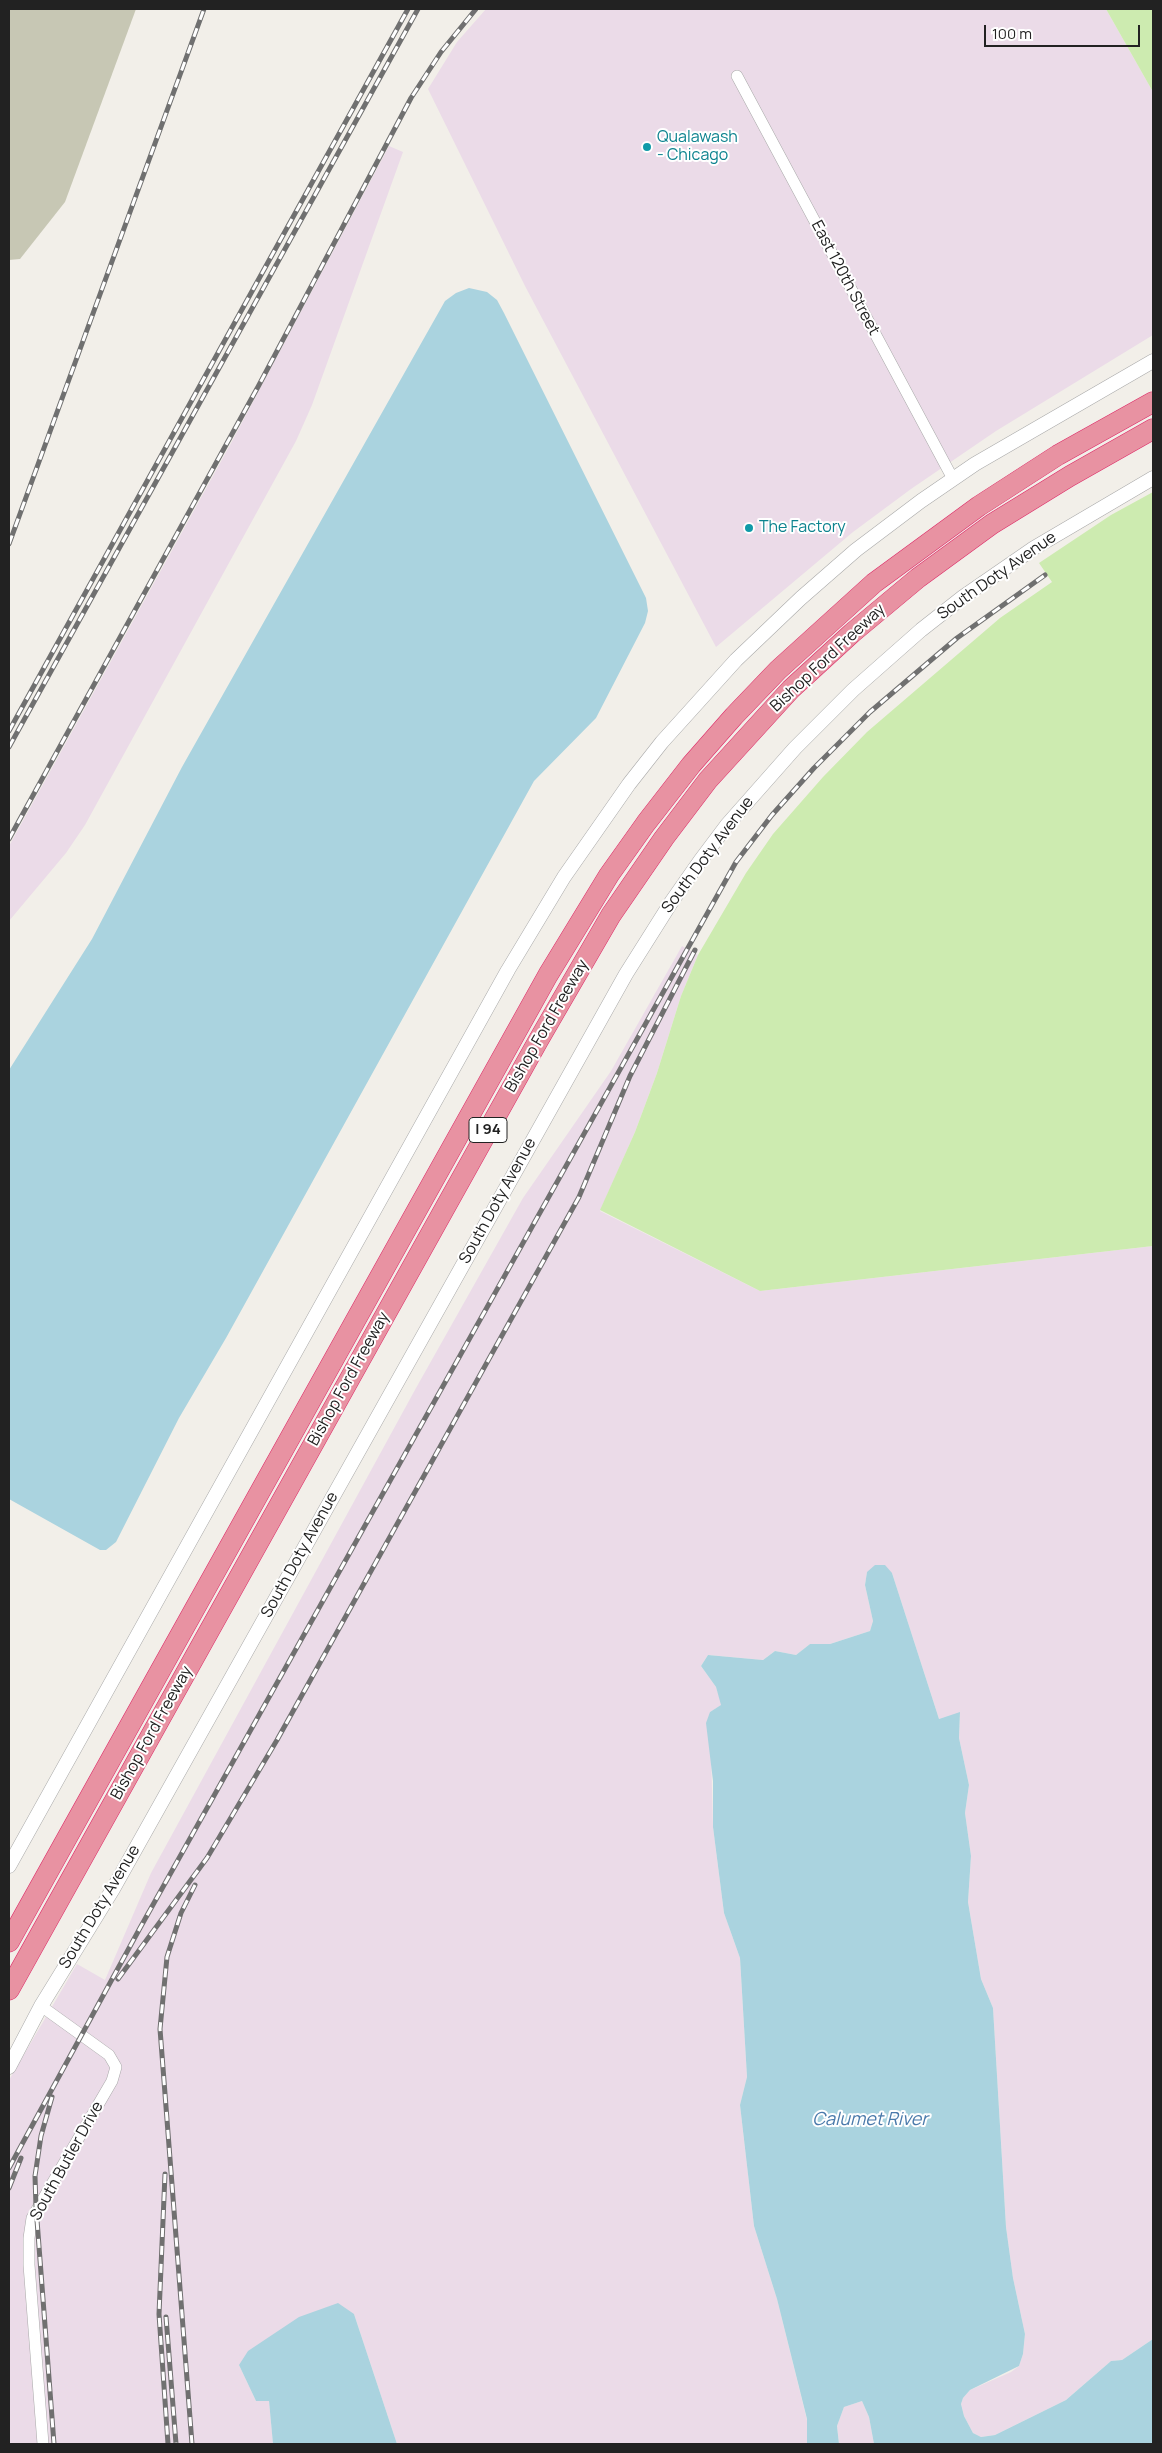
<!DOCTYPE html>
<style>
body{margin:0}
#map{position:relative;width:1162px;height:2453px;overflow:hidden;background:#f2efe9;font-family:Manrope,sans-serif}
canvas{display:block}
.frame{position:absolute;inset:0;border:10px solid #222;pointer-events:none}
.scale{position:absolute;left:984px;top:25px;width:156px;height:22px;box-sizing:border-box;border:2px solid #222;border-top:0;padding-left:6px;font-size:15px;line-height:18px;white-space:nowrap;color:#222;-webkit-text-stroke:4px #fff;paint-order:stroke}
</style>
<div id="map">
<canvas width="1162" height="2453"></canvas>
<div class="frame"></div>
<div class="scale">100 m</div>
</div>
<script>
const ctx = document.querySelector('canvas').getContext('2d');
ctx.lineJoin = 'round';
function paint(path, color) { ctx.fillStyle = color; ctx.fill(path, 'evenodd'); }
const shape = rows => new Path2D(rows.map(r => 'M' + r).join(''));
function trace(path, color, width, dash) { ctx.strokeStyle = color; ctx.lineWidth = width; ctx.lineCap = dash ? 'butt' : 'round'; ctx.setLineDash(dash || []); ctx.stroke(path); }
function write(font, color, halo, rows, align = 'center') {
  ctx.font = font + ' Manrope,sans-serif'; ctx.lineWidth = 4; ctx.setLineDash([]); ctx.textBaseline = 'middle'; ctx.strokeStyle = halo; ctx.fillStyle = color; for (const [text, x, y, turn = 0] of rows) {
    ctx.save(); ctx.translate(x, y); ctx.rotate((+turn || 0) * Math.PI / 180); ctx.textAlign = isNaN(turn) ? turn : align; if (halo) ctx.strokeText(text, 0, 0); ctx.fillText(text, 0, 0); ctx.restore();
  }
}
paint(shape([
 [486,9,1106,9,1153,92,1153,335,996,431,911,489,853,532,716,647,525,286,428,89,457,42],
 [389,146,403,152,312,405,296,441,85,825,66,853,9,921,9,846,230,445],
 [682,946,698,955,681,996,657,1073,635,1132,600,1211,760,1291,1153,1246,1153,2339,1122,2360,1111,2361,1066,2400,995,2435,981,2437,973,2433,964,2416,961,2404,963,2398,970,2390,1011,2372,1019,2366,1023,2354,1025,2334,1013,2278,1006,2227,993,2008,981,1979,968,1902,971,1856,965,1813,969,1785,959,1738,960,1713,939,1719,892,1573,867,1572,865,1585,873,1621,870,1631,830,1644,810,1644,796,1655,775,1651,763,1660,708,1655,701,1666,716,1687,722,1705,710,1712,713,1827,724,1913,740,1958,747,2077,740,2105,754,2226,777,2299,807,2420,807,2444,397,2444,354,2314,239,2365,256,2401,269,2401,273,2444,9,2444,9,2080,77,1964,105,1980,151,1873,416,1388,523,1198,611,1071],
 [862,2401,869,2417,874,2444,839,2444,837,2426,844,2407]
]), '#ebdbe8');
paint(shape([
 [9,9,136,9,65,202,20,259,9,260]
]), '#c7c7b4');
paint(shape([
 [1106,9,1153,9,1153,92],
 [1153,492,1153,1246,760,1291,600,1210,635,1132,657,1073,681,996,698,955,746,873,773,834,823,777,867,732,1000,618,1052,582,1039,563,1111,515]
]), '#cdebb0');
paint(shape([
 [469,288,487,292,497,300,504,313,646,598,648,611,645,623,596,718,534,781,226,1338,179,1418,116,1542,106,1550,100,1550,9,1499,9,1070,92,939,182,767,445,301,456,293],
 [875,1565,885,1565,892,1573,939,1719,960,1712,959,1738,969,1785,965,1813,971,1856,968,1902,981,1979,993,2008,1006,2227,1013,2278,1025,2334,1023,2354,1019,2366,970,2390,963,2398,961,2404,964,2416,973,2433,981,2437,995,2435,1066,2400,1111,2361,1122,2360,1153,2339,1153,2444,874,2444,869,2417,862,2401,844,2407,837,2426,839,2444,807,2444,807,2419,777,2299,754,2226,740,2105,747,2077,740,1958,724,1913,713,1827,713,1781,706,1723,710,1712,721,1705,716,1687,701,1666,708,1655,763,1660,775,1651,796,1655,810,1644,830,1644,870,1631,873,1621,865,1585,867,1572],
 [338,2303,354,2314,397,2444,273,2444,269,2401,256,2401,239,2365,248,2351,299,2317]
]), '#aad3df');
const minor = shape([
 [737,76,953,479],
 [41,2006,109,2055,116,2067,112,2081,32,2218,29,2238,29,2265,43,2444]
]);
const tertiary = shape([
 [9,1866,508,970,564,877,629,784,662,742,736,660,801,598,856,550,921,501,975,464,1153,361],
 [9,2067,41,2006,113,1889,626,974,672,901,700,861,727,825,795,748,853,690,921,630,963,597,1034,548,1153,478]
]);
const motorway = shape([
 [9,1942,548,975,609,875,646,823,691,765,734,716,778,670,874,583,979,506,1058,455,1153,402],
 [9,1990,538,1041,611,915,664,838,708,780,791,689,852,633,918,578,992,524,1070,476,1153,429]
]);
trace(minor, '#a9a9a9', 12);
trace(tertiary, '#a9a9a9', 15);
trace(motorway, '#dc2a67', 21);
trace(minor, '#fff', 11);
trace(tertiary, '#fff', 14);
trace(motorway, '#e892a2', 20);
const rail = shape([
 [9,544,204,9],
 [9,731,408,9],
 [9,747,418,9],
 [9,839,259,385,411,98,441,52,476,9],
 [118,1979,207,1858,277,1740,579,1197,630,1076,695,950],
 [52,2097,41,2136,35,2176,36,2207,54,2444],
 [9,2168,140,1928,736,862,772,815,814,768,870,712,957,638,1045,575],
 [165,2174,159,2314,168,2444],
 [9,2188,21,2158],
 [166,2317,176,2444],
 [192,2444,160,2029,167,1957,181,1913,195,1885]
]);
trace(rail, '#707070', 5);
trace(rail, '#fff', 3, [9]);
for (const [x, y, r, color] of [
 [647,147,5,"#0f9aa8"],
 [749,528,5,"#0f9aa8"]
]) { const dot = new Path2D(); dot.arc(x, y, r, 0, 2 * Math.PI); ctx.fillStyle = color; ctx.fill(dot); trace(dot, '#fff', 2); }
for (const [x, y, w] of [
 [488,1130,38]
]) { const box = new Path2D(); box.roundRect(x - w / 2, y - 12.5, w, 25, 4); ctx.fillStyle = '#fff'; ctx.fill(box); trace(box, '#222', 1); }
write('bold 15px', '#222', null, [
 ["I 94",488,1130]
]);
write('16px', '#0d838f', '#fff', [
 ["Qualawash",657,138],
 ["- Chicago",657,156],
 ["The Factory",759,528]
], 'left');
write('16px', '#222', '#fff', [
 ["East 120th Street",845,278,62],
 ["South Doty Avenue",997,576,-35],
 ["Bishop Ford Freeway",828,658,-43],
 ["South Doty Avenue",708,855,-53],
 ["Bishop Ford Freeway",547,1026,-60],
 ["South Doty Avenue",498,1201,-61],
 ["Bishop Ford Freeway",349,1379,-61],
 ["South Doty Avenue",300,1555,-61],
 ["Bishop Ford Freeway",152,1733,-61],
 ["South Doty Avenue",100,1907,-59],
 ["South Butler Drive",67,2161,-61]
]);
write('italic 18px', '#4a7aab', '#fff', [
 ["Calumet River",870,2120]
]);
</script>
